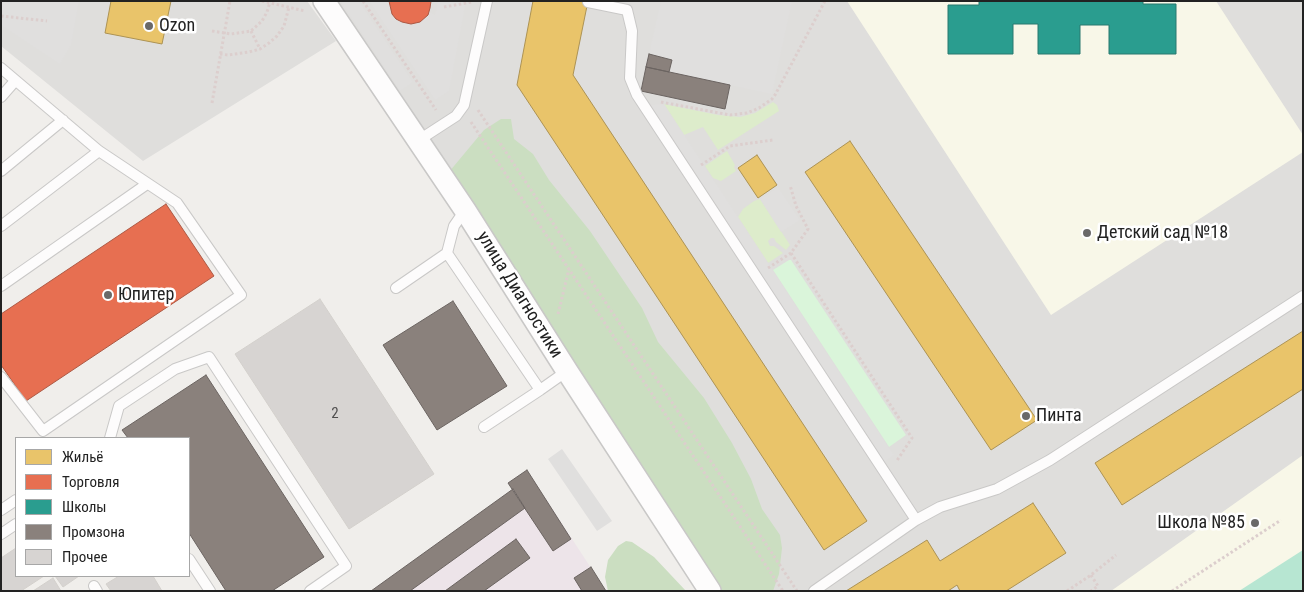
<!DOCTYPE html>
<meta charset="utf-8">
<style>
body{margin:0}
#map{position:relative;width:1304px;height:592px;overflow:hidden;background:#f0eeeb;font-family:"Roboto Condensed",sans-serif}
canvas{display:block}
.frame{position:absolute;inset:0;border:2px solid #222;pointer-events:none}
.legend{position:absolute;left:15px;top:437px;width:175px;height:140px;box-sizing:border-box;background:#fff;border:1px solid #a7a7a7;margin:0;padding:6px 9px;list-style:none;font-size:15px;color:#222}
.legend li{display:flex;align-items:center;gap:10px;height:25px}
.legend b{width:25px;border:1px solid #a7a7a7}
</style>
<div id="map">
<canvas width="1304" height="592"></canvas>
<div class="frame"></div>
<ul class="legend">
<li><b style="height:14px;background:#e9c46a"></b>Жильё</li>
<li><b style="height:14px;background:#e76f51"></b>Торговля</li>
<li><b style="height:14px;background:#2a9d8f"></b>Школы</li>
<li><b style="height:14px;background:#8a817c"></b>Промзона</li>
<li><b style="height:14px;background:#d7d4d2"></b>Прочее</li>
</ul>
</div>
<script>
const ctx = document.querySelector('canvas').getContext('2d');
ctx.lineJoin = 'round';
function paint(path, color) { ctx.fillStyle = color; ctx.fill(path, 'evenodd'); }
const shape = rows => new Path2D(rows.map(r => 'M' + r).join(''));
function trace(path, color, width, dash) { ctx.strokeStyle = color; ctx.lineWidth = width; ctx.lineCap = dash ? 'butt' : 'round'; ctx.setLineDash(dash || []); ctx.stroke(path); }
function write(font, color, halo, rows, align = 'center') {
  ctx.font = font + ' "Roboto Condensed",sans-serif'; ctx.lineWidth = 5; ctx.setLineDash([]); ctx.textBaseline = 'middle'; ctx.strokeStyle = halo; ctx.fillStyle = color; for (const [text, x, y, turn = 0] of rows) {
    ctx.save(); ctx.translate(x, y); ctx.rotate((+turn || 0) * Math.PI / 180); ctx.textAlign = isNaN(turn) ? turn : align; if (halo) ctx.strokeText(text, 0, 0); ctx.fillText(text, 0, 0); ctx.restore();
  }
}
paint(shape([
 [1,1,307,1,336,41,143,161,1,46],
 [332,1,1303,1,1303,591,742,591,402,98]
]), '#dfdedc');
paint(shape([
 [527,470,606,591,371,591,513,489,508,483]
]), '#ede4e9');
paint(shape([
 [847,1,1216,1,1303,135,1303,152,1051,315],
 [1303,455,1303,591,1111,591]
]), '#f8f7e8');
paint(shape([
 [773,102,777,105,779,111,718,150,703,127,684,135,664,104,718,115,740,117,755,113],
 [727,151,735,165,734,167,736,171,721,181,713,178,705,166],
 [760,199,790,245,786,250,776,242,774,238,771,238,768,241,770,246,774,246,783,253,768,263,738,217,743,209,754,201]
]), '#ddeccb');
paint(shape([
 [501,119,511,119,514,139,533,154,549,180,590,231,642,308,658,342,704,398,732,443,751,479,762,509,780,535,782,548,779,574,773,591,721,591,634,459,449,172,484,130],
 [626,541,632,542,654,557,686,591,608,591,605,577,608,560,618,546]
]), '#cbdec1');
paint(shape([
 [789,260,791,260,906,435,889,447,773,270]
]), '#daf5da');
paint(shape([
 [1303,550,1303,591,1239,591]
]), '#b7e6d2');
paint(shape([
 [1,1,79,1,71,45,60,64,1,25],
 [340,1,359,1,413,82,400,91],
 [369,1,389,1,392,14,396,19,402,22,411,24,428,15,429,12,435,15,438,1,466,1,449,91,435,100],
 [661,1,792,1,772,94,669,72,672,60,649,54],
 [664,104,894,455,883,463,647,105],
 [778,187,800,220,781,232,760,199],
 [562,449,612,521,597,531,548,459]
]), '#e0dfde');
const homes = shape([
 [111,1,171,1,162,44,105,33,111,1],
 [533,1,588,1,573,75,867,521,824,550,517,85,533,1],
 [850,141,1037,420,991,450,805,172,850,141],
 [757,155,777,185,758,198,738,168,757,155],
 [1303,331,1303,389,1122,505,1095,463,1303,331],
 [1033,503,1066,553,1006,591,960,591,957,585,948,591,846,591,927,540,940,561,1033,503]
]);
paint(homes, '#e9c46a');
trace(homes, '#ad9354', 1);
const shops = shape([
 [389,1,431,1,430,8,428,15,420,22,411,24,402,22,396,19,392,14,389,1],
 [166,204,214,276,26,401,1,365,1,314,166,204]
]);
paint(shops, '#e76f51');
trace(shops, '#ac5843', 1);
const schools = shape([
 [979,1,1143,1,1143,4,1176,4,1176,54,1109,54,1109,25,1080,25,1080,54,1038,54,1038,24,1013,24,1013,54,948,54,948,5,979,5,979,1]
]);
paint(schools, '#2a9d8f');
trace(schools, '#28786e', 1);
const industry = shape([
 [649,54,672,60,669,72,646,67,649,54],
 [646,67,730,85,725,109,641,91,646,67],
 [453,301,507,386,437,430,383,345,453,301],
 [206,375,324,557,272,591,226,591,189,533,189,438,128,438,122,430,206,375],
 [527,470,571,539,553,551,508,483,527,470],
 [513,489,525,508,410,591,371,591,513,489],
 [516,539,530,558,484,591,445,591,516,539],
 [591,567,606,591,582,591,574,578,591,567]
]);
paint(industry, '#8a817c');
trace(industry, '#6b6461', 1);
const building = shape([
 [320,299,434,474,349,529,235,354,320,299],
 [16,548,16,576,44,576,21,591,1,591,1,558,16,548],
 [55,576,79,576,63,587,55,576],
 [119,576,153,576,162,591,111,591,106,584,119,576],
 [53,578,61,591,33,591,53,578]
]);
paint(building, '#d7d4d2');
trace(building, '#d3d0cc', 1);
const service = shape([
 [588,2,627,10,632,31,630,78,637,95,916,520],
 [1,68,99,151,177,203,241,295,43,431,1,377],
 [1,97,15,81],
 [419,140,456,116,464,105,487,1],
 [1,171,63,120],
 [1,226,99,151],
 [447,253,540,390,484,427],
 [1,286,147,184],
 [396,288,447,253,454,226,465,210],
 [540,390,567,371],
 [110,438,119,406,175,369,209,357,346,566,310,591],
 [1,510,16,500],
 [1,534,16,524],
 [189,559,210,591],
 [94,586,97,591],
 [814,591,916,520,940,507,997,489,1050,460,1303,296]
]);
const minor = shape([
 [324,1,465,210,567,371,710,591]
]);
trace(service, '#c9c8c7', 12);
trace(minor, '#c9c8c7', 24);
trace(shape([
 [262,1,305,11],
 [363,1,436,110],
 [444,7,472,2],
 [1,16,47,21],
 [212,31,231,34,251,31,262,21,267,12,270,2],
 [251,31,260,49],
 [220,54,228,55,249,52,260,49,269,43,277,36,284,26,289,7],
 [661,102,730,115,747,113,759,108,772,99,775,95,825,1],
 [212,103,230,1],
 [478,110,797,591],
 [471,122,783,591],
 [701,165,730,146,773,140],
 [791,253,912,438,896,462],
 [768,268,791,253,808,229,796,206,790,185],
 [558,314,569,269],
 [1091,575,1098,586,1091,591],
 [1067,591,1091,575,1116,555],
 [1172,591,1281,520]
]), '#dccecd', 3, [2.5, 2.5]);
trace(service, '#fdfcfc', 10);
trace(minor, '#fdfcfc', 21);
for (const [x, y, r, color] of [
 [149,26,5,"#6a6968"],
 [1087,233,5,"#6a6968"],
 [108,295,5,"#6a6968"],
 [1026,416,5,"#6a6968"],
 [1255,523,5,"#6a6968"]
]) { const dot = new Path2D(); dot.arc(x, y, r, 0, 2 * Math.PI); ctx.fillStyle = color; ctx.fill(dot); trace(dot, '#fff', 2); }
write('15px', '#4f4e4e', null, [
 ["2",335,414]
]);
write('18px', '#222', '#fff', [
 ["Ozon",159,26],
 ["Детский сад №18",1097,233],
 ["Юпитер",118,295],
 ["Пинта",1036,416],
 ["Школа №85",1245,523,"right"]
], 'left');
write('18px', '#222', '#fff', [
 ["улица Диагностики",519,295,58]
]);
</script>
